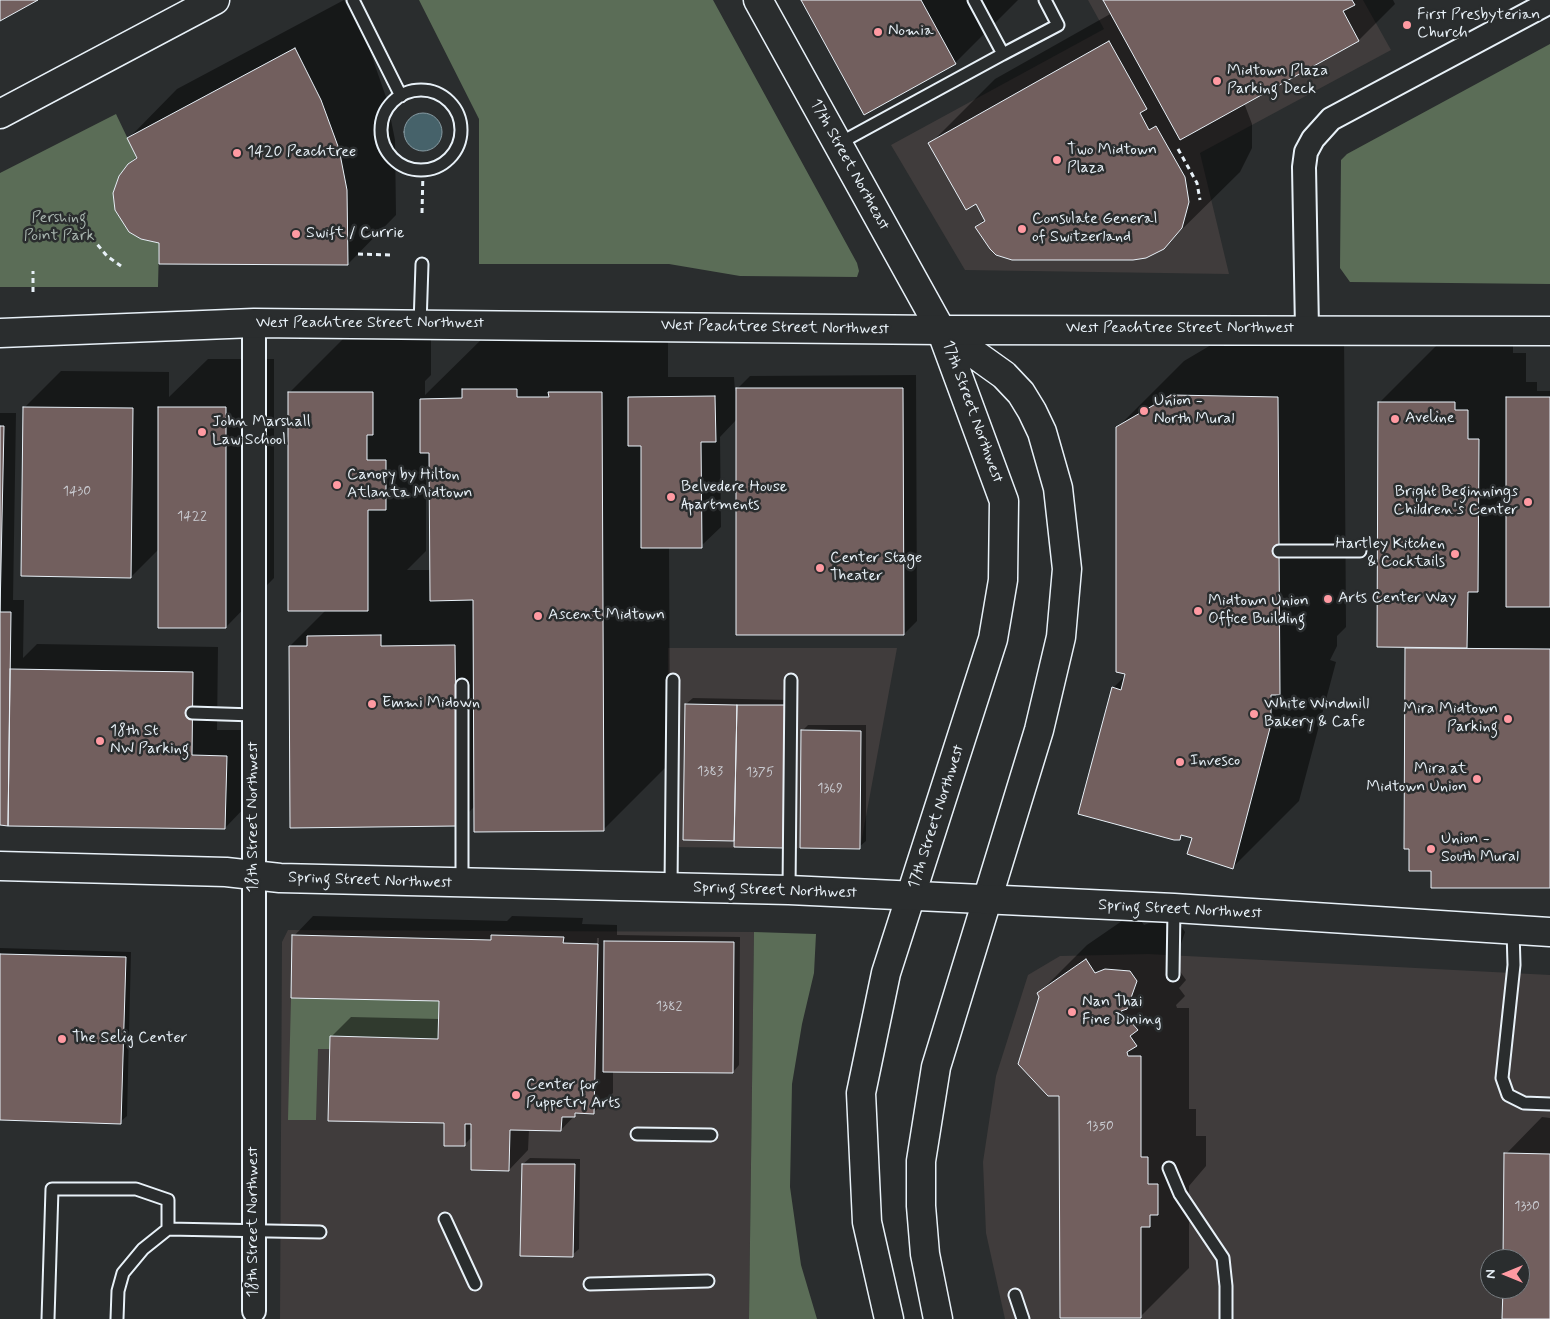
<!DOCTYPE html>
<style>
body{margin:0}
#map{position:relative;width:1550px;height:1319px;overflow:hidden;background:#2a2d2e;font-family:Mynerve,sans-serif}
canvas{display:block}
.north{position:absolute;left:1480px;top:1249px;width:50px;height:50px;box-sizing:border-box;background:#2a2d2e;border:1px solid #767b7f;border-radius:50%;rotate:270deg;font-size:14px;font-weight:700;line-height:20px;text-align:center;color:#e8f1f8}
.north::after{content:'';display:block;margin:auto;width:18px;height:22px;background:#ff9aa2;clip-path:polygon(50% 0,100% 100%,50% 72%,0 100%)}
</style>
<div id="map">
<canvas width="1550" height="1319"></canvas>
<div class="north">N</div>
</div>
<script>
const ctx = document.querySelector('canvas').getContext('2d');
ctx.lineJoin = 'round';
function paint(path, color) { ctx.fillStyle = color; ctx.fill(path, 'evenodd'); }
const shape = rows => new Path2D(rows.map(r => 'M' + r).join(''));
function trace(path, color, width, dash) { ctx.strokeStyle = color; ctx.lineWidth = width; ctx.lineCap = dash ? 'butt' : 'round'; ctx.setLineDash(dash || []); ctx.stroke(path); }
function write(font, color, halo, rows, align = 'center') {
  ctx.font = font + ' Mynerve,sans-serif'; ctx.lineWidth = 5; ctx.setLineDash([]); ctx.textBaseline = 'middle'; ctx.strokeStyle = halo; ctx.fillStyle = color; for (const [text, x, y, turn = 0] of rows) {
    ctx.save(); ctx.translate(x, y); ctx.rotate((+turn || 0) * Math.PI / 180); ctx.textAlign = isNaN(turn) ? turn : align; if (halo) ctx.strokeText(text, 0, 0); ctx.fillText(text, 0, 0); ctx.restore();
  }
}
paint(shape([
 [1088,0,1363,0,1391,50,1200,153,1229,274,965,270,891,145,1104,29],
 [668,648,897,648,860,849,667,847],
 [288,930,754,932,749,1319,280,1319,282,942],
 [1148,954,1550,975,1550,1319,1005,1319,986,1233,983,1162,996,1076,1028,975,1060,956],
 [1490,1259,1520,1259,1520,1289,1490,1289]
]), '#403c3c');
paint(shape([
 [419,0,713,0,857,263,859,271,857,277,740,276,669,264,479,264,479,119],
 [1550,44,1550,284,1350,282,1340,268,1341,160,1347,154],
 [116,114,137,158,128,164,119,176,113,193,115,210,130,232,141,239,159,243,158,287,0,287,0,173],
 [754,932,816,934,814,973,802,1024,792,1084,790,1187,801,1265,817,1319,749,1319],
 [291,998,439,1001,438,1039,330,1036,330,1049,318,1049,316,1120,288,1120]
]), '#5b6d57');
const water = shape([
 '404 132a19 19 0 1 1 38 0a19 19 0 1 1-38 0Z'
]);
paint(water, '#46626a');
trace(water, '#879ba3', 1);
paint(shape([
 [344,0,370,51,387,100,395,140,396,215,348,264,161,242,129,164,137,156,129,138,177,89],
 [802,0,1018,0,955,63],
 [1105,0,1393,0,1395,4,1359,40,1244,103,1252,124,1252,148,1240,172,1163,248,976,227,985,219,976,202,930,144,995,79,1112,13],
 [668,326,668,377,734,377,735,391,750,376,916,375,917,621,904,634,737,419,720,437,721,527,701,546,669,547,670,763,604,829,475,806,456,825,290,646,326,610,289,393,348,334,431,334,431,375,425,381,425,395,488,333],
 [430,464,431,570,407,570,426,551,426,468],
 [1238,329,1344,331,1346,627,1337,636,1337,646,1330,660,1336,662,1299,801,1232,868,1193,837,1184,834,1179,839,1113,688,1126,675,1117,428,1184,361],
 [1438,344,1513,344,1513,353,1526,353,1526,382,1537,382,1537,391,1550,391,1550,887,1432,870,1410,848,1407,649,1409,646,1380,402],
 [208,359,274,359,274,578,226,627,159,549,131,577,24,408,61,371,169,372,169,397],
 [0,413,16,413,13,600,24,600,23,658,37,644,218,647,217,730,252,730,250,802,225,828,0,824],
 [693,698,791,700,789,841,783,847,736,840,684,839,686,704],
 [808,725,866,725,866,841,859,847,802,731],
 [1135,912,1144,925,1154,921,1179,923,1185,932,1176,959,1176,972,1179,970,1186,980,1179,988,1185,996,1176,1005,1177,1008,1189,1008,1189,1109,1196,1109,1196,1136,1206,1136,1206,1166,1189,1186,1189,1268,1141,1316,1060,1095,1039,993,1087,945],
 [313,916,507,921,512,916,583,918,582,924,617,925,617,935,740,937,739,1065,733,1072,613,1070,613,1093,593,1113,578,1112,561,1130,529,1129,528,1150,509,1170,472,1137,464,1145,446,1122,332,1036,351,1017,440,1019,441,1000,294,936],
 [597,938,599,938,595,1095,593,1097],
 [0,948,131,952,127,1116,120,1122,0,1119],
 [1542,1117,1550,1118,1550,1319,1504,1319,1504,1289,1520,1289,1520,1259,1504,1259,1506,1154],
 [530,1158,580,1159,579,1249,572,1255,523,1164]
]), '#0007');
const building = shape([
 [0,0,38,0,0,21,0,0],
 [801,0,921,0,956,64,864,115,801,0],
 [1103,0,1352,0,1355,5,1343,11,1359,41,1180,140,1103,0],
 [1109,41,1147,109,1140,113,1149,130,1156,126,1185,177,1189,202,1182,228,1164,249,1146,258,1133,260,1012,260,996,255,990,249,975,227,985,221,976,204,966,210,928,143,1109,41],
 [295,48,321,100,339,149,347,190,348,265,159,264,159,243,141,239,129,232,115,210,113,193,119,176,128,164,137,158,127,138,295,48],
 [736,388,903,388,904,635,736,635,736,388],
 [462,389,517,389,517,397,549,397,548,392,602,392,604,831,474,832,473,600,430,601,429,453,420,453,420,399,462,398,462,389],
 [288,392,373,392,373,435,367,435,367,460,386,460,386,510,368,510,368,611,288,611,288,392],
 [1171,395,1278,397,1280,695,1271,695,1271,714,1265,727,1270,728,1233,869,1187,854,1192,838,1181,835,1180,840,1174,840,1078,814,1112,687,1121,690,1125,674,1116,672,1116,427,1171,395],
 [715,396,716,442,701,442,702,548,641,548,641,446,628,446,628,397,715,396],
 [1506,397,1550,397,1550,607,1506,607,1506,397],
 [1378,402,1455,402,1455,410,1468,410,1468,439,1479,439,1478,592,1468,592,1467,648,1377,647,1378,402],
 [23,407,133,408,131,578,21,576,23,407],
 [158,407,226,407,226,628,158,628,158,407],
 [0,426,4,426,0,612,11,612,8,826,0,825,0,426],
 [381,635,381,646,455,645,457,826,290,828,289,646,307,646,307,636,381,635],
 [1405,648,1550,649,1550,888,1431,888,1431,871,1409,871,1409,849,1404,849,1405,648],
 [10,669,193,672,192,755,227,756,225,829,8,826,10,669],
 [685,704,737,705,734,841,683,840,685,704],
 [737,705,785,705,783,848,734,847,737,705],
 [801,730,861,731,860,849,800,848,801,730],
 [292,935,491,940,491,935,564,937,563,943,598,944,594,1114,575,1113,575,1117,562,1117,561,1131,510,1130,509,1171,471,1170,471,1124,465,1124,465,1146,444,1146,444,1123,328,1121,330,1036,438,1039,439,1001,291,998,292,935],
 [604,941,734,942,733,1073,603,1072,604,941],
 [0,954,126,957,121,1124,0,1120,0,954],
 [1086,959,1095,973,1105,969,1130,971,1137,981,1127,1009,1121,1011,1138,1030,1130,1036,1137,1046,1127,1052,1128,1056,1141,1056,1141,1157,1148,1157,1148,1184,1158,1184,1158,1215,1150,1215,1150,1227,1141,1227,1141,1318,1060,1318,1059,1096,1048,1096,1018,1064,1039,997,1037,993,1086,959],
 [1504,1153,1550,1154,1550,1319,1502,1319,1503,1289,1520,1289,1520,1259,1503,1259,1504,1153],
 [522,1164,575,1164,573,1257,520,1256,522,1164]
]);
paint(building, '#725f5e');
trace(building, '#e8f1f8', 1);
const lane = shape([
 [353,0,401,96],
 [974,0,1003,54,1058,25,1045,0],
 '381 130a40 40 0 1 1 80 0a40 40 0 1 1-80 0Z',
 [838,144,1003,54],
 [420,325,422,264],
 [1279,551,1360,551],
 [192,713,254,715],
 [462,883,462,685],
 [671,887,673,680],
 [789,890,791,680],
 [1513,930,1514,965,1502,1078,1508,1095,1524,1103,1550,1104],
 [1173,975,1174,908],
 [637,1134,711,1135],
 [1169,1168,1180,1194,1223,1258,1226,1286,1226,1319],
 [445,1219,475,1284],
 [590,1284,708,1281],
 [1015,1295,1023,1319],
 [48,1319,52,1189,136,1189,168,1200,168,1229],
 [117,1319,118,1291,123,1273,143,1249,168,1229,320,1232]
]);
const street = shape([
 [254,323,254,1311],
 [1307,329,1304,167,1306,152,1313,139,1331,119,1550,2]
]);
const secondary = shape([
 [758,0,941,330,1004,501,1003,580,993,639,886,973,861,1093,867,1222,889,1319],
 [0,114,215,0],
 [938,1319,925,1254,921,1206,921,1161,936,1067,1039,730,1061,637,1067,569,1058,488,1042,432,1032,411,1021,393,1004,375,941,330]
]);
const primary = shape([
 [0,333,254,323,941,330,1550,331],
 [0,866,226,872,280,878,789,890,1174,908,1550,932]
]);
trace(lane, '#e8f1f8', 15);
trace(street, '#e8f1f8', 26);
trace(secondary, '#e8f1f8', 31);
trace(primary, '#e8f1f8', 31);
trace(shape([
 [1178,149,1197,183,1200,200],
 [422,213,423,171],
 [86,231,107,256,121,266],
 [358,254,390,255],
 [33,292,33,271]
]), '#e8f1f8', 3, [5, 4]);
trace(lane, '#2a2d2e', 11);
trace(street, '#2a2d2e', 22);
trace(secondary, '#2a2d2e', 28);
trace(primary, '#2a2d2e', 28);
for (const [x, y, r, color] of [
 [1407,25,5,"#ff9aa2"],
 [878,32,5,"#ff9aa2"],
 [1217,81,5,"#ff9aa2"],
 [237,153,5,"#ff9aa2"],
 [1057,160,5,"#ff9aa2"],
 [1022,229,5,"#ff9aa2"],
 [296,234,5,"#ff9aa2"],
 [1144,411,5,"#ff9aa2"],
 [1395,419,5,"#ff9aa2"],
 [202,432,5,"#ff9aa2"],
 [337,485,5,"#ff9aa2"],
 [671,497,5,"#ff9aa2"],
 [1528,502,5,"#ff9aa2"],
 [1455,554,5,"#ff9aa2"],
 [820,568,5,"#ff9aa2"],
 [1328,599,5,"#ff9aa2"],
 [1198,611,5,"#ff9aa2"],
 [538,616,5,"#ff9aa2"],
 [372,704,5,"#ff9aa2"],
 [1254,714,5,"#ff9aa2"],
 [1508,719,5,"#ff9aa2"],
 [100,741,5,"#ff9aa2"],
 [1180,762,5,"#ff9aa2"],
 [1477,779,5,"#ff9aa2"],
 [1431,849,5,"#ff9aa2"],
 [1072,1012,5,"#ff9aa2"],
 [62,1039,5,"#ff9aa2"],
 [516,1095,5,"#ff9aa2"]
]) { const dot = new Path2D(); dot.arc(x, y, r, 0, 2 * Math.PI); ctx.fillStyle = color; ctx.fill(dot); trace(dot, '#2a2d2e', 2); }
write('14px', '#caccd2', null, [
 ["1430",77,492],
 ["1422",192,517],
 ["1383",710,772],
 ["1375",760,773],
 ["1369",830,789],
 ["1382",669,1007],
 ["1350",1100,1127],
 ["1330",1527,1207]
]);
write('16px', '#e8f1f8', '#2a2d2e', [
 ["First Presbyterian",1417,16],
 ["Church",1417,34],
 ["Nomia",888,32],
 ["Midtown Plaza",1227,72],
 ["Parking Deck",1227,90],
 ["Two Midtown",1067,151],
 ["Plaza",1067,169],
 ["1420 Peachtree",247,153],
 ["Consulate General",1032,220],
 ["of Switzerland",1032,238],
 ["Swift / Currie",306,234],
 ["Union -",1154,402],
 ["North Mural",1154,420],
 ["Aveline",1405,419],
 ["John Marshall",212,423],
 ["Law School",212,441],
 ["Canopy by Hilton",347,476],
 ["Atlanta Midtown",347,494],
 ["Belvedere House",681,488],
 ["Apartments",681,506],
 ["Bright Beginnings",1518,493,"right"],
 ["Children's Center",1518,511,"right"],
 ["Hartley Kitchen",1445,545,"right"],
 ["& Cocktails",1445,563,"right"],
 ["Center Stage",830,559],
 ["Theater",830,577],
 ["Arts Center Way",1338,599],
 ["Midtown Union",1208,602],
 ["Office Building",1208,620],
 ["Ascent Midtown",548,616],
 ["Emmi Midown",382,704],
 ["White Windmill",1264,705],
 ["Bakery & Cafe",1264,723],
 ["Mira Midtown",1498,710,"right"],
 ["Parking",1498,728,"right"],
 ["18th St",110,732],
 ["NW Parking",110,750],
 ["Invesco",1190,762],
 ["Mira at",1467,770,"right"],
 ["Midtown Union",1467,788,"right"],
 ["Union -",1441,840],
 ["South Mural",1441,858],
 ["Nan Thai",1082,1003],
 ["Fine Dining",1082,1021],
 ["The Selig Center",72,1039],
 ["Center for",526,1086],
 ["Puppetry Arts",526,1104]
], 'left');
write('16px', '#e8f1f8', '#2a2d2e', [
 ["17th Street Northeast",849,165,61],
 ["West Peachtree Street Northwest",370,324],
 ["West Peachtree Street Northwest",775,328,1],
 ["West Peachtree Street Northwest",1180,329],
 ["17th Street Northwest",972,412,70],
 ["18th Street Northwest",254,817,-90],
 ["17th Street Northwest",937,817,-72],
 ["Spring Street Northwest",370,881,2],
 ["Spring Street Northwest",775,891,2],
 ["Spring Street Northwest",1180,910,3],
 ["18th Street Northwest",254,1222,-90]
]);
write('16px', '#a9b6b0', '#2a2d2e', [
 ["Pershing",59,219],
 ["Point Park",59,237]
]);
</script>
